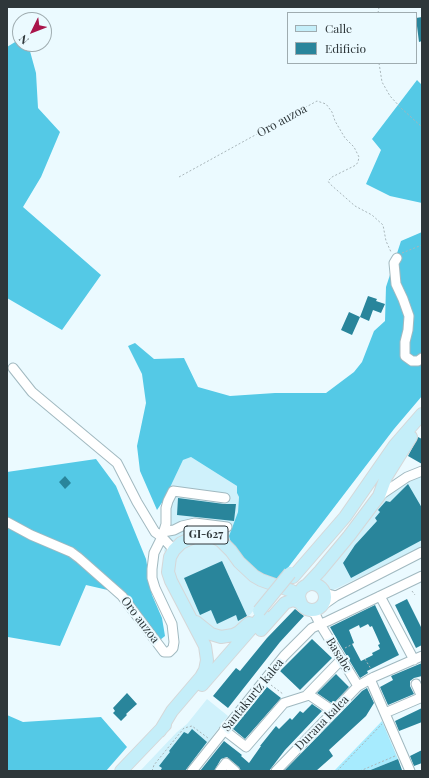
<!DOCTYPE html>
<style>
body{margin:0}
#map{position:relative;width:429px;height:778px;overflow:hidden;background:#ebfaff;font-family:"Playfair Display",serif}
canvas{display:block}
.frame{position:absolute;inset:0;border:8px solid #2e373a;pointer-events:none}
.legend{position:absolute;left:287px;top:12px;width:130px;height:52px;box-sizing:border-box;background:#ebfaff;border:1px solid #9facb0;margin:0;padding:5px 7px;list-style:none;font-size:12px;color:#2e373a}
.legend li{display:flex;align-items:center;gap:8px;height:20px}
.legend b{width:20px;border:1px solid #9facb0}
.north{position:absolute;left:12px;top:12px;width:40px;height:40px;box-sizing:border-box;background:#ebfaff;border:1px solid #9facb0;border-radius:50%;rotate:227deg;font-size:11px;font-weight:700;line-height:16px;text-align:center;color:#2e373a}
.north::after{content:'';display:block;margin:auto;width:14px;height:18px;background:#a9154b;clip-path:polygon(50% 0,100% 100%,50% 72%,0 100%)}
</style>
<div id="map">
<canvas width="429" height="778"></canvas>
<div class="frame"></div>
<ul class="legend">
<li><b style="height:5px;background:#c4eef9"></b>Calle</li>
<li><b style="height:11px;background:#29859b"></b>Edificio</li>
</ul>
<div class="north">N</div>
</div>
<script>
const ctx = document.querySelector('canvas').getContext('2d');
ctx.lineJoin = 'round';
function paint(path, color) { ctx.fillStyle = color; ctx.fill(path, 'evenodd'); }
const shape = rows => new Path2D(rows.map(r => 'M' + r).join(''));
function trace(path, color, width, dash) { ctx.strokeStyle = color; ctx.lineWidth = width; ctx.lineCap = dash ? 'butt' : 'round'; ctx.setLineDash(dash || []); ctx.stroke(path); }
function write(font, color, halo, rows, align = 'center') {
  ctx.font = font + ' "Playfair Display",serif'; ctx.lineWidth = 4; ctx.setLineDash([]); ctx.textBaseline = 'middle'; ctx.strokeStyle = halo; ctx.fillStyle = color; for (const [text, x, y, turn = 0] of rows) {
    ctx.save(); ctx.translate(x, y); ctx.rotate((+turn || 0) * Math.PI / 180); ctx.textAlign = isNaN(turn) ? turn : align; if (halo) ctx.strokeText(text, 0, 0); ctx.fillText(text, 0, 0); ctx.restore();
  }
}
paint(shape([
 [191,457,237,486,237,493,239,497,238,512,229,536,277,582,239,628,225,633,203,626,194,613,175,579,172,563,164,551,168,539,165,498,183,460],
 [422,476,422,547,323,595,306,584,367,504,372,495],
 [207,699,228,716,187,769,186,771,140,771,177,732,187,724]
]), '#cff1fb');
paint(shape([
 [382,721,398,759,368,771,334,771]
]), '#a7ebfe');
paint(shape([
 [20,39,20,44,28,44,36,73,38,108,60,132,41,177,23,207,101,275,62,330,7,298,7,47],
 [417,80,422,85,422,114,421,118,422,120,422,203,390,196,366,184,381,150,372,139],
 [422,232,422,396,394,429,277,582,251,568,231,543,229,536,238,512,239,497,237,493,237,486,191,457,183,460,165,498,157,510,140,471,137,446,146,403,142,374,128,346,135,343,154,359,184,358,198,387,230,396,275,393,326,393,354,372,362,362,374,331,385,321,386,287,401,241],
 [96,459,116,486,146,559,152,595,162,618,165,636,160,640,125,594,86,585,60,646,8,637,7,640,7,472],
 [7,715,23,722,101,717,127,747,106,771,7,771]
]), '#54c9e6');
paint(shape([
 [422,17,422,41,419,42,416,18],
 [368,296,377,299,376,301,385,304,381,313,373,310,369,321,360,317],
 [349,312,360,317,352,335,341,330],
 [418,437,422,439,422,464,408,456],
 [65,476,71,483,65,489,59,482],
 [408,484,422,508,422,540,351,578,343,563,355,545,377,521,375,518,380,512,378,510,386,501,390,502],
 [178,498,224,504,236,504,234,521,177,515],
 [222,561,247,616,238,621,236,615,217,624,211,610,200,615,184,578],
 [407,599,422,629,422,645,416,648,395,605],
 [375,605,399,655,367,671,368,673,360,678,339,643,330,627],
 [368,624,370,627,372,626,377,637,380,644,378,645,380,649,372,653,373,655,361,661,352,644,354,643,349,630,359,625,360,628],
 [295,609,304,616,280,642,228,708,213,696,236,668,240,671,267,638],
 [312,639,332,658,300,690,280,671],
 [422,663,422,676,414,678,410,681,410,686,414,694,388,705,380,687,393,680,391,676],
 [336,674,349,687,333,704,317,693],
 [267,687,281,698,245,739,233,729],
 [367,688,374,703,366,716,329,750,333,756,316,771,284,771,362,691],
 [127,693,137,704,126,714,127,715,121,721,113,713,115,711,113,708],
 [312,704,322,711,285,750,269,771,241,771,239,767,227,757,221,759,214,771,200,771,224,741,242,755,241,756,249,763,261,746,260,746,276,726,279,729,290,718,292,720,300,711,303,713],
 [422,708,422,722,399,731,395,721],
 [192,729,207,742,185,771,160,771,162,768,159,766,170,752,169,751,184,732,188,734],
 [422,750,422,763,414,766,410,756],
 [398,759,402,770,399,771,368,771]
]), '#29859b');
const minor = shape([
 [397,258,394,263,396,284,403,299,409,316,408,330,405,342,405,356,412,361,418,361,422,358],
 [13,368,32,392,117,463,137,502,155,532,162,537,174,550],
 [379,496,407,477,422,471],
 [7,522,31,535,71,552,79,558,122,596,164,652,169,652,173,648,174,642,172,624,155,588,152,578,152,569,154,553,162,537,166,524,166,508,168,501,173,491,225,498],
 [163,532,174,530,182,526,195,523,227,527],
 [324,593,336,596],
 [380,596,414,660],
 [323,605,336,596,422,552],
 [308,609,315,614,320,624,358,686],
 [370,679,410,771],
 [308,694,333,711],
 [385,713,420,698,421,695,416,684],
 [224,730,246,747,284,703,306,696,339,662],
 [192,771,267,677,284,656,312,628,328,621,422,576],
 [220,771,226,763,235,771],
 [276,771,358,686,374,677,422,656]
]);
const major = shape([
 [293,577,345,517,395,445,422,414],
 '299 597a13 13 0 1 1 26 0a13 13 0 1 1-26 0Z',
 [306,586,320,571,349,536,379,496,386,477,411,437],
 [196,622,211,634,221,637,233,635,239,632,249,623],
 [261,630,285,603,293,600,301,603],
 [202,685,263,615],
 [160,731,172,711,201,677,205,670,207,660,205,646,171,581,168,572,170,557,174,550,181,543,194,537,203,535,212,536,221,541,231,551,239,562,254,576,261,580,292,591,300,600],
 [121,771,165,725]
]);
trace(minor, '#a1b9c0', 11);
trace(major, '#d5d7d8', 14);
trace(shape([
 [378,13,379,7],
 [379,63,382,82,390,96,401,108,422,127],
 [179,177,317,101,326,104,332,112,335,121,345,138,354,147,359,157,358,162,356,165,332,177,328,181,330,184,355,206,372,215,383,225,386,241,391,252],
 [402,253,422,245],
 [412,591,415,595],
 [345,648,353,644],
 [365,659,371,669],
 [271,685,283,694],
 [152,771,154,765,184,728,192,726,208,738],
 [337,771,382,724],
 [360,771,395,756]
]), '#a8b5b9', 1, [2, 2]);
trace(minor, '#fff', 9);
trace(major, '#c4eef9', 12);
const majorBridge = shape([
 [259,611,290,573]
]);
trace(majorBridge, '#d5d7d8', 14, []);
trace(majorBridge, '#c4eef9', 12);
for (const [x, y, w] of [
 [206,535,44]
]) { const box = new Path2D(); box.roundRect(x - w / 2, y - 9, w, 18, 3); ctx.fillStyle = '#ebfaff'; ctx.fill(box); trace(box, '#2e373a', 1); }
write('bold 11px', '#2e373a', null, [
 ["GI-627",206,535]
]);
write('12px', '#2e373a', '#ebfaff', [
 ["Oro auzoa",282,121,-29],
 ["Oro auzoa",140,620,53],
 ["Basabe",339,655,58],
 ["Santakurtz kalea",253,695,-51],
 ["Durana kalea",322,723,-46]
]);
</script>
